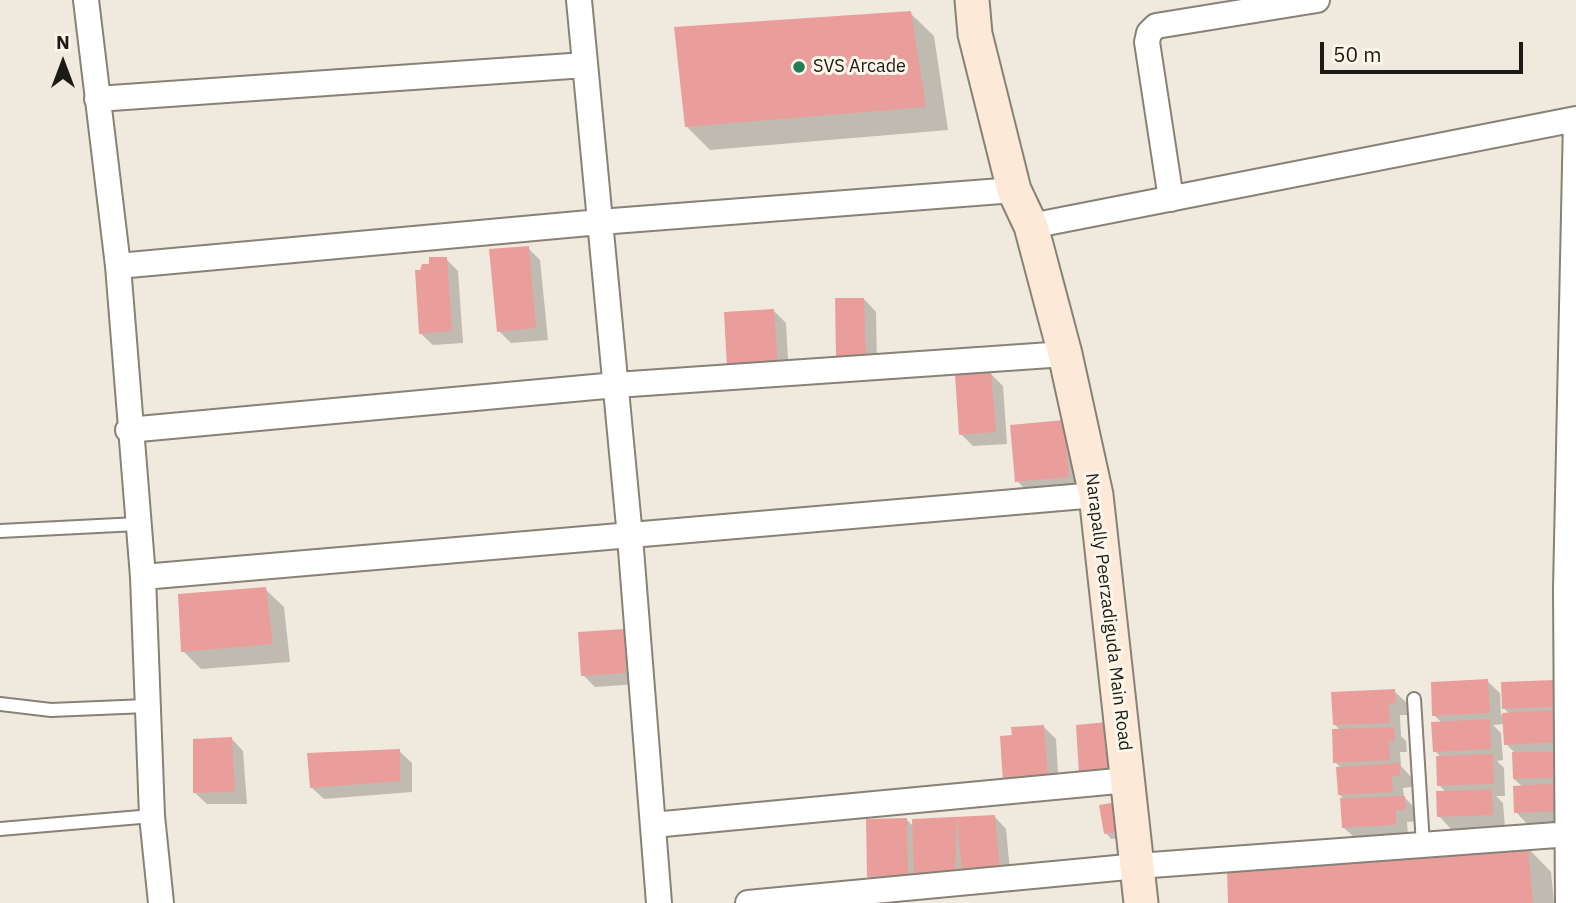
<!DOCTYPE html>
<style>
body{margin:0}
#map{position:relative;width:1576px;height:903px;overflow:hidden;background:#f0eade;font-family:"IBM Plex Sans",sans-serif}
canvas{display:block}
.north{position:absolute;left:28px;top:28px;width:70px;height:70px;-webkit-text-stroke:5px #fdf7eb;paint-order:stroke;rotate:0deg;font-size:19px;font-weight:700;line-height:28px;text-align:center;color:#1c1a15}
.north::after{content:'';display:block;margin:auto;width:24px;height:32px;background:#1c1a15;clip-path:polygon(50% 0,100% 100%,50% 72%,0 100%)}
.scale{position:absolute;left:1320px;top:42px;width:203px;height:32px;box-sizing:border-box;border:4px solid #1c1a15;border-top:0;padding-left:9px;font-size:21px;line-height:24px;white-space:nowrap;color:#1c1a15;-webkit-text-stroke:5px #fdf7eb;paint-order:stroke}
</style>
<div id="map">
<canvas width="1576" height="903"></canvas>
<div class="north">N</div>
<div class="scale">50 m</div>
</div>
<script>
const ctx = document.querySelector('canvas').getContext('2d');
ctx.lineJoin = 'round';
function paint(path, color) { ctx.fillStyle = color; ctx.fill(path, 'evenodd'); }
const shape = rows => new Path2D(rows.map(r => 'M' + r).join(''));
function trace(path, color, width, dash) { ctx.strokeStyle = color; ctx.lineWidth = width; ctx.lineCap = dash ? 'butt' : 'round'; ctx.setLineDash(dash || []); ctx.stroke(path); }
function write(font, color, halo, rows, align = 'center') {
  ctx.font = font + ' "IBM Plex Sans",sans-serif'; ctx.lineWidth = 6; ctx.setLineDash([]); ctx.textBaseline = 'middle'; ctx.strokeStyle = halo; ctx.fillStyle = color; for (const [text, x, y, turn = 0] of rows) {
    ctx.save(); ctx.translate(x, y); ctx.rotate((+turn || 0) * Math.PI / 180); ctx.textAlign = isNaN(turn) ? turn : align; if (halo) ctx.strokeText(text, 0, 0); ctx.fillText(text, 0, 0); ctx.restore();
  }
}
paint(shape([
 [910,13,934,36,948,130,710,150,687,127],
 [528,248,540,260,548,340,511,343,499,331],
 [446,259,458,271,463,343,433,345,420,333],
 [864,299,876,312,877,368,850,368,838,356],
 [774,311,786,323,789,378,741,380],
 [991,374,1003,386,1007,444,973,446,961,434],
 [1064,422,1081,488,1029,493,1017,481],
 [265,589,284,607,290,662,201,669,183,651],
 [623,631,635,643,638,684,595,687,583,675],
 [1487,681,1500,693,1501,715,1510,715,1504,708,1554,682,1573,823,1528,825,1516,812,1523,787,1514,779,1514,752,1506,744,1505,724,1493,725,1501,733,1503,760,1497,761,1504,768,1505,796,1496,796,1503,803,1505,827,1451,829,1439,816,1446,792,1439,785,1442,758,1435,751,1442,723,1434,715],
 [1394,691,1407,703,1407,715,1400,715,1401,736,1406,741,1407,752,1400,752,1401,766,1411,777,1412,787,1403,788,1404,797,1417,810,1417,821,1407,822,1408,836,1356,839,1343,827,1345,800,1339,794,1341,768,1335,762,1341,731,1335,725],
 [1043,726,1056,739,1059,791,1013,737],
 [231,738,243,751,247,804,207,804,194,792],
 [399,751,412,763,412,792,324,799,311,787],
 [1101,807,1133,836,1111,839,1106,833],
 [994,816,1006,829,1011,882,881,889,869,876,906,819,914,827,914,821],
 [1528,848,1551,872,1554,903,1230,903]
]), '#0003');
paint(shape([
 [911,11,926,107,685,127,674,27],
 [529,246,536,328,497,332,489,249],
 [429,257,447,257,452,331,419,334,415,270,420,270,422,264,429,264],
 [835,298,864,298,866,356,836,357],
 [774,309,778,366,727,369,724,312],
 [991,372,996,432,959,435,955,375],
 [1064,420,1069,477,1015,482,1010,425],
 [266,587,273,644,181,652,178,594],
 [624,629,626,673,581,676,578,632],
 [1488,679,1490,713,1432,716,1431,682],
 [1555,680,1555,707,1502,709,1501,682],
 [1395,689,1396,703,1389,703,1390,723,1333,725,1331,692],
 [1554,710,1556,742,1504,745,1502,713],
 [1490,719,1491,749,1433,752,1431,722],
 [1107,722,1111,771,1079,774,1076,725],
 [1044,725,1048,779,1003,783,1000,736,1012,735,1011,727],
 [1394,727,1395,741,1389,741,1390,760,1333,763,1332,729],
 [232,737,235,792,193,793,193,739],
 [400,749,400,781,310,788,307,753],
 [1512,752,1563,752,1563,778,1513,779],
 [1493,754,1494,784,1437,786,1436,756],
 [1400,763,1400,776,1392,776,1393,792,1338,795,1336,767],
 [1561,783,1562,811,1514,813,1513,786],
 [1492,789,1493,815,1437,817,1436,791],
 [1405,796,1406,810,1396,810,1396,825,1342,828,1340,798],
 [1124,801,1128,830,1104,834,1099,805],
 [995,815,1000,870,962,873,957,818,955,875,914,877,912,819],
 [907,818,908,876,867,877,866,819],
 [1528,846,1533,903,1228,903,1227,870]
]), '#e99e9b');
const lane = shape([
 [0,531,137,524],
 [1414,699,1423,845],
 [0,704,51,710,147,706],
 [0,829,152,816]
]);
const street = shape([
 [86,0,118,266,143,577,152,816,161,903],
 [579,0,630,537,659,903],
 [97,99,585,65],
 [1171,199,1147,42,1149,33,1156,26,1317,0],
 [1031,226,1576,119],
 [118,266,600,222,1014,190],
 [128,430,616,385,1065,354],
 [143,577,1096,495],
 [653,825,1128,780],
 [748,903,1138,866,1570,834],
 [1568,903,1566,589,1576,120]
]);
const secondary = shape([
 [972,0,975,34,1014,190,1031,226,1065,354,1096,495,1141,903]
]);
trace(lane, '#878176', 16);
trace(street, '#878176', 28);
trace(secondary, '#878176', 37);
trace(lane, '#fff', 12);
trace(street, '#fff', 24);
trace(secondary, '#fde9d7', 33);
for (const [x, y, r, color] of [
 [799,67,7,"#227e55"]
]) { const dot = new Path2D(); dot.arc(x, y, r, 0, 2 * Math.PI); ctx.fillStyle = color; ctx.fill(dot); trace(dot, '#fdf7eb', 2.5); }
write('18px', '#1c1a15', '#fdf7eb', [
 ["SVS Arcade",813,67]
], 'left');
write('18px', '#1c1a15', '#fdf7eb', [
 ["Narapally Peerzadiguda Main Road",1108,612,83]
]);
</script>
